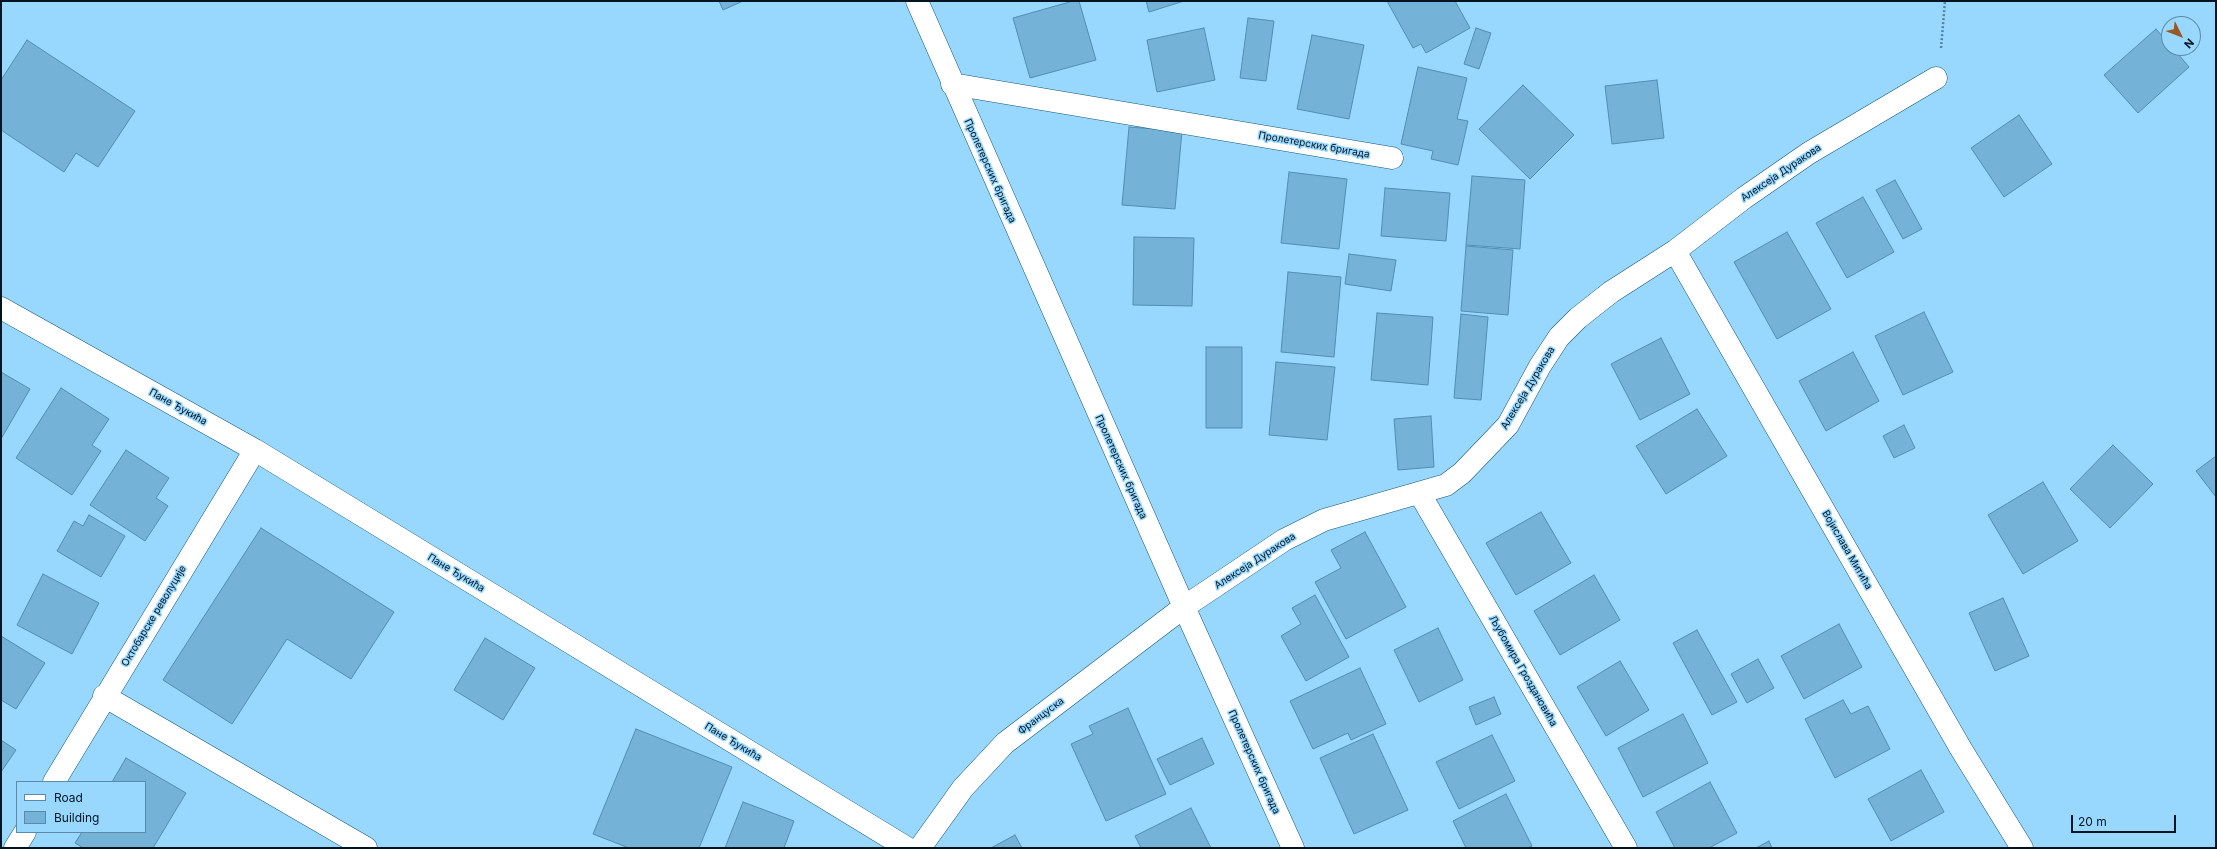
<!DOCTYPE html>
<meta charset="utf-8">
<style>
body{margin:0}
#map{position:relative;width:2217px;height:849px;overflow:hidden;background:#99d8fe;font-family:Inter,sans-serif}
canvas{display:block}
.frame{position:absolute;inset:0;border:2px solid #001421;pointer-events:none}
.legend{position:absolute;left:16px;top:781px;width:130px;height:52px;box-sizing:border-box;background:#99d8fe;border:1px solid #5c8aa6;margin:0;padding:5px 7px;list-style:none;font-size:12px;color:#001421}
.legend li{display:flex;align-items:center;gap:8px;height:20px}
.legend b{width:20px;border:1px solid #5c8aa6}
.north{position:absolute;left:2161px;top:16px;width:40px;height:40px;box-sizing:border-box;background:#99d8fe;border:1px solid #5c8aa6;border-radius:50%;rotate:133deg;font-size:11px;font-weight:700;line-height:16px;text-align:center;color:#001421}
.north::after{content:'';display:block;margin:auto;width:14px;height:18px;background:#9a5826;clip-path:polygon(50% 0,100% 100%,50% 72%,0 100%)}
.scale{position:absolute;left:2071px;top:815px;width:105px;height:18px;box-sizing:border-box;border:2px solid #001421;border-top:0;padding-left:5px;font-size:12px;line-height:14px;white-space:nowrap;color:#001421;-webkit-text-stroke:3px #99d8fe;paint-order:stroke}
</style>
<div id="map">
<canvas width="2217" height="849"></canvas>
<div class="frame"></div>
<ul class="legend">
<li><b style="height:5px;background:#fff"></b>Road</li>
<li><b style="height:11px;background:#74b2d7"></b>Building</li>
</ul>
<div class="north">N</div>
<div class="scale">20 m</div>
</div>
<script>
const ctx = document.querySelector('canvas').getContext('2d');
ctx.lineJoin = 'round';
function paint(path, color) { ctx.fillStyle = color; ctx.fill(path, 'evenodd'); }
const shape = rows => new Path2D(rows.map(r => 'M' + r).join(''));
function trace(path, color, width, dash) { ctx.strokeStyle = color; ctx.lineWidth = width; ctx.lineCap = dash ? 'butt' : 'round'; ctx.setLineDash(dash || []); ctx.stroke(path); }
function write(font, color, halo, rows, align = 'center') {
  ctx.font = font + ' Inter,sans-serif'; ctx.lineWidth = 3; ctx.setLineDash([]); ctx.textBaseline = 'middle'; ctx.strokeStyle = halo; ctx.fillStyle = color; for (const [text, x, y, turn = 0] of rows) {
    ctx.save(); ctx.translate(x, y); ctx.rotate((+turn || 0) * Math.PI / 180); ctx.textAlign = isNaN(turn) ? turn : align; if (halo) ctx.strokeText(text, 0, 0); ctx.fillText(text, 0, 0); ctx.restore();
  }
}
const building = shape([
 [719,1,743,1,723,10,719,1],
 [1073,1,1079,1,1096,60,1030,78,1013,18,1073,1],
 [1146,1,1184,1,1149,12,1146,1],
 [1387,1,1455,1,1470,28,1426,53,1421,44,1413,48,1387,1],
 [1248,18,1274,21,1266,81,1240,78,1248,18],
 [1204,28,1215,80,1157,92,1147,40,1204,28],
 [1476,28,1491,33,1479,69,1464,64,1476,28],
 [2156,29,2169,44,2169,48,2173,48,2189,67,2138,113,2104,75,2156,29],
 [1312,35,1364,45,1349,119,1297,109,1312,35],
 [27,40,135,111,98,167,76,153,64,172,1,130,1,80,27,40],
 [1418,67,1467,78,1457,119,1468,121,1458,165,1431,159,1433,151,1401,144,1418,67],
 [1657,80,1664,138,1612,144,1605,86,1657,80],
 [1523,85,1574,135,1530,179,1479,129,1523,85],
 [2019,115,2052,164,2004,197,1971,148,2019,115],
 [1129,127,1182,131,1175,209,1122,205,1129,127],
 [1289,172,1347,179,1339,249,1281,243,1289,172],
 [1472,176,1525,180,1520,249,1466,245,1472,176],
 [1895,180,1922,229,1903,239,1876,190,1895,180],
 [1385,188,1450,193,1446,241,1381,236,1385,188],
 [1863,197,1894,252,1847,278,1816,223,1863,197],
 [1787,232,1831,309,1777,339,1734,262,1787,232],
 [1134,237,1194,238,1192,306,1133,305,1134,237],
 [1466,246,1513,250,1508,315,1461,311,1466,246],
 [1349,254,1396,260,1391,291,1345,284,1349,254],
 [1288,272,1341,277,1334,357,1281,352,1288,272],
 [1924,312,1953,372,1903,395,1875,336,1924,312],
 [1377,313,1433,317,1428,385,1371,380,1377,313],
 [1461,314,1488,317,1481,400,1454,398,1461,314],
 [1661,338,1690,394,1640,420,1611,364,1661,338],
 [1206,347,1242,347,1242,428,1206,428,1206,347],
 [1853,352,1879,401,1826,431,1799,381,1853,352],
 [1276,362,1335,367,1327,440,1269,435,1276,362],
 [1,372,30,389,1,439,1,372],
 [61,388,109,419,92,445,101,451,72,495,16,458,61,388],
 [1697,409,1727,456,1666,494,1636,446,1697,409],
 [1431,416,1434,467,1398,470,1394,419,1431,416],
 [1904,425,1915,448,1894,458,1883,436,1904,425],
 [2113,445,2153,484,2110,528,2070,489,2113,445],
 [126,450,169,478,156,498,168,506,145,541,90,505,126,450],
 [2216,456,2216,497,2196,471,2216,456],
 [2043,482,2078,541,2023,574,1988,515,2043,482],
 [1541,512,1571,563,1516,595,1486,543,1541,512],
 [89,515,125,536,101,577,57,551,74,521,83,526,89,515],
 [261,528,394,612,351,679,287,639,232,724,163,680,261,528],
 [1365,532,1406,607,1346,639,1315,582,1341,568,1331,550,1365,532],
 [43,574,99,603,72,654,17,625,43,574],
 [1594,575,1620,620,1560,655,1534,611,1594,575],
 [1315,595,1349,657,1306,681,1281,636,1301,624,1292,608,1315,595],
 [2003,598,2029,656,1995,671,1969,613,2003,598],
 [1839,624,1862,667,1804,699,1781,656,1839,624],
 [1438,628,1463,680,1419,702,1394,650,1438,628],
 [1697,630,1737,702,1712,715,1673,643,1697,630],
 [1,636,45,663,16,709,1,700,1,636],
 [485,638,535,668,503,720,454,690,485,638],
 [1758,659,1774,688,1747,703,1731,674,1758,659],
 [1620,661,1649,710,1606,736,1577,687,1620,661],
 [1360,668,1386,724,1351,740,1348,733,1313,749,1290,701,1360,668],
 [1494,697,1501,714,1476,725,1469,707,1494,697],
 [1843,700,1851,714,1868,706,1890,749,1835,778,1805,719,1843,700],
 [1128,708,1166,794,1106,821,1071,744,1093,734,1089,726,1128,708],
 [1683,714,1708,763,1643,797,1618,748,1683,714],
 [636,729,732,767,699,848,629,848,593,834,636,729],
 [1373,734,1408,810,1354,834,1320,758,1373,734],
 [1492,735,1515,781,1459,809,1436,762,1492,735],
 [1202,738,1214,764,1170,785,1157,759,1202,738],
 [1,740,16,750,1,772,1,740],
 [126,758,186,793,153,848,83,848,75,843,82,832,145,832,145,782,112,782,126,758],
 [1921,770,1944,812,1891,841,1868,799,1921,770],
 [1710,782,1737,833,1709,848,1675,848,1656,812,1710,782],
 [1506,794,1532,846,1527,848,1466,848,1453,821,1506,794],
 [743,802,794,821,784,848,725,848,743,802],
 [1191,808,1211,848,1141,848,1135,836,1191,808],
 [1015,835,1022,848,991,848,1015,835],
 [1769,841,1772,848,1756,848,1769,841]
]);
paint(building, '#74b2d7');
trace(building, '#508eb2', 1);
const minor = shape([
 [917,1,1184,607,1293,848],
 [952,84,1392,158],
 [1675,251,1961,749,2022,848],
 [1,308,255,450,907,848],
 [1420,494,1626,848],
 [104,696,366,848],
 [54,782,255,450],
 [15,848,25,832],
 [920,848,963,788,1005,743,1184,607,1284,540,1324,520,1446,485,1462,473,1508,425,1540,366,1559,337,1578,318,1611,292,1675,251,1744,198,1809,153,1936,78]
]);
trace(minor, '#155879', 23);
trace(shape([
 [1941,48,1945,1]
]), '#56829d', 2.5, [2, 2]);
trace(minor, '#fff', 22);
write('10px', '#001421', '#99d8fe', [
 ["Пролетерских бригада",1314,145,10],
 ["Пролетерских бригада",990,171,66],
 ["Алексеја Дуракова",1781,173,-34],
 ["Алексеја Дуракова",1528,388,-59],
 ["Пане Ђукића",178,407,29],
 ["Пролетерских бригада",1121,467,66],
 ["Војислава Митића",1847,550,60],
 ["Алексеја Дуракова",1255,561,-33],
 ["Пане Ђукића",456,573,31],
 ["Октобарске револуције",154,616,-59],
 ["Љубомира Гроздановића",1523,671,60],
 ["Француска",1041,716,-37],
 ["Пане Ђукића",733,742,31],
 ["Пролетерских бригада",1254,762,66]
]);
</script>
